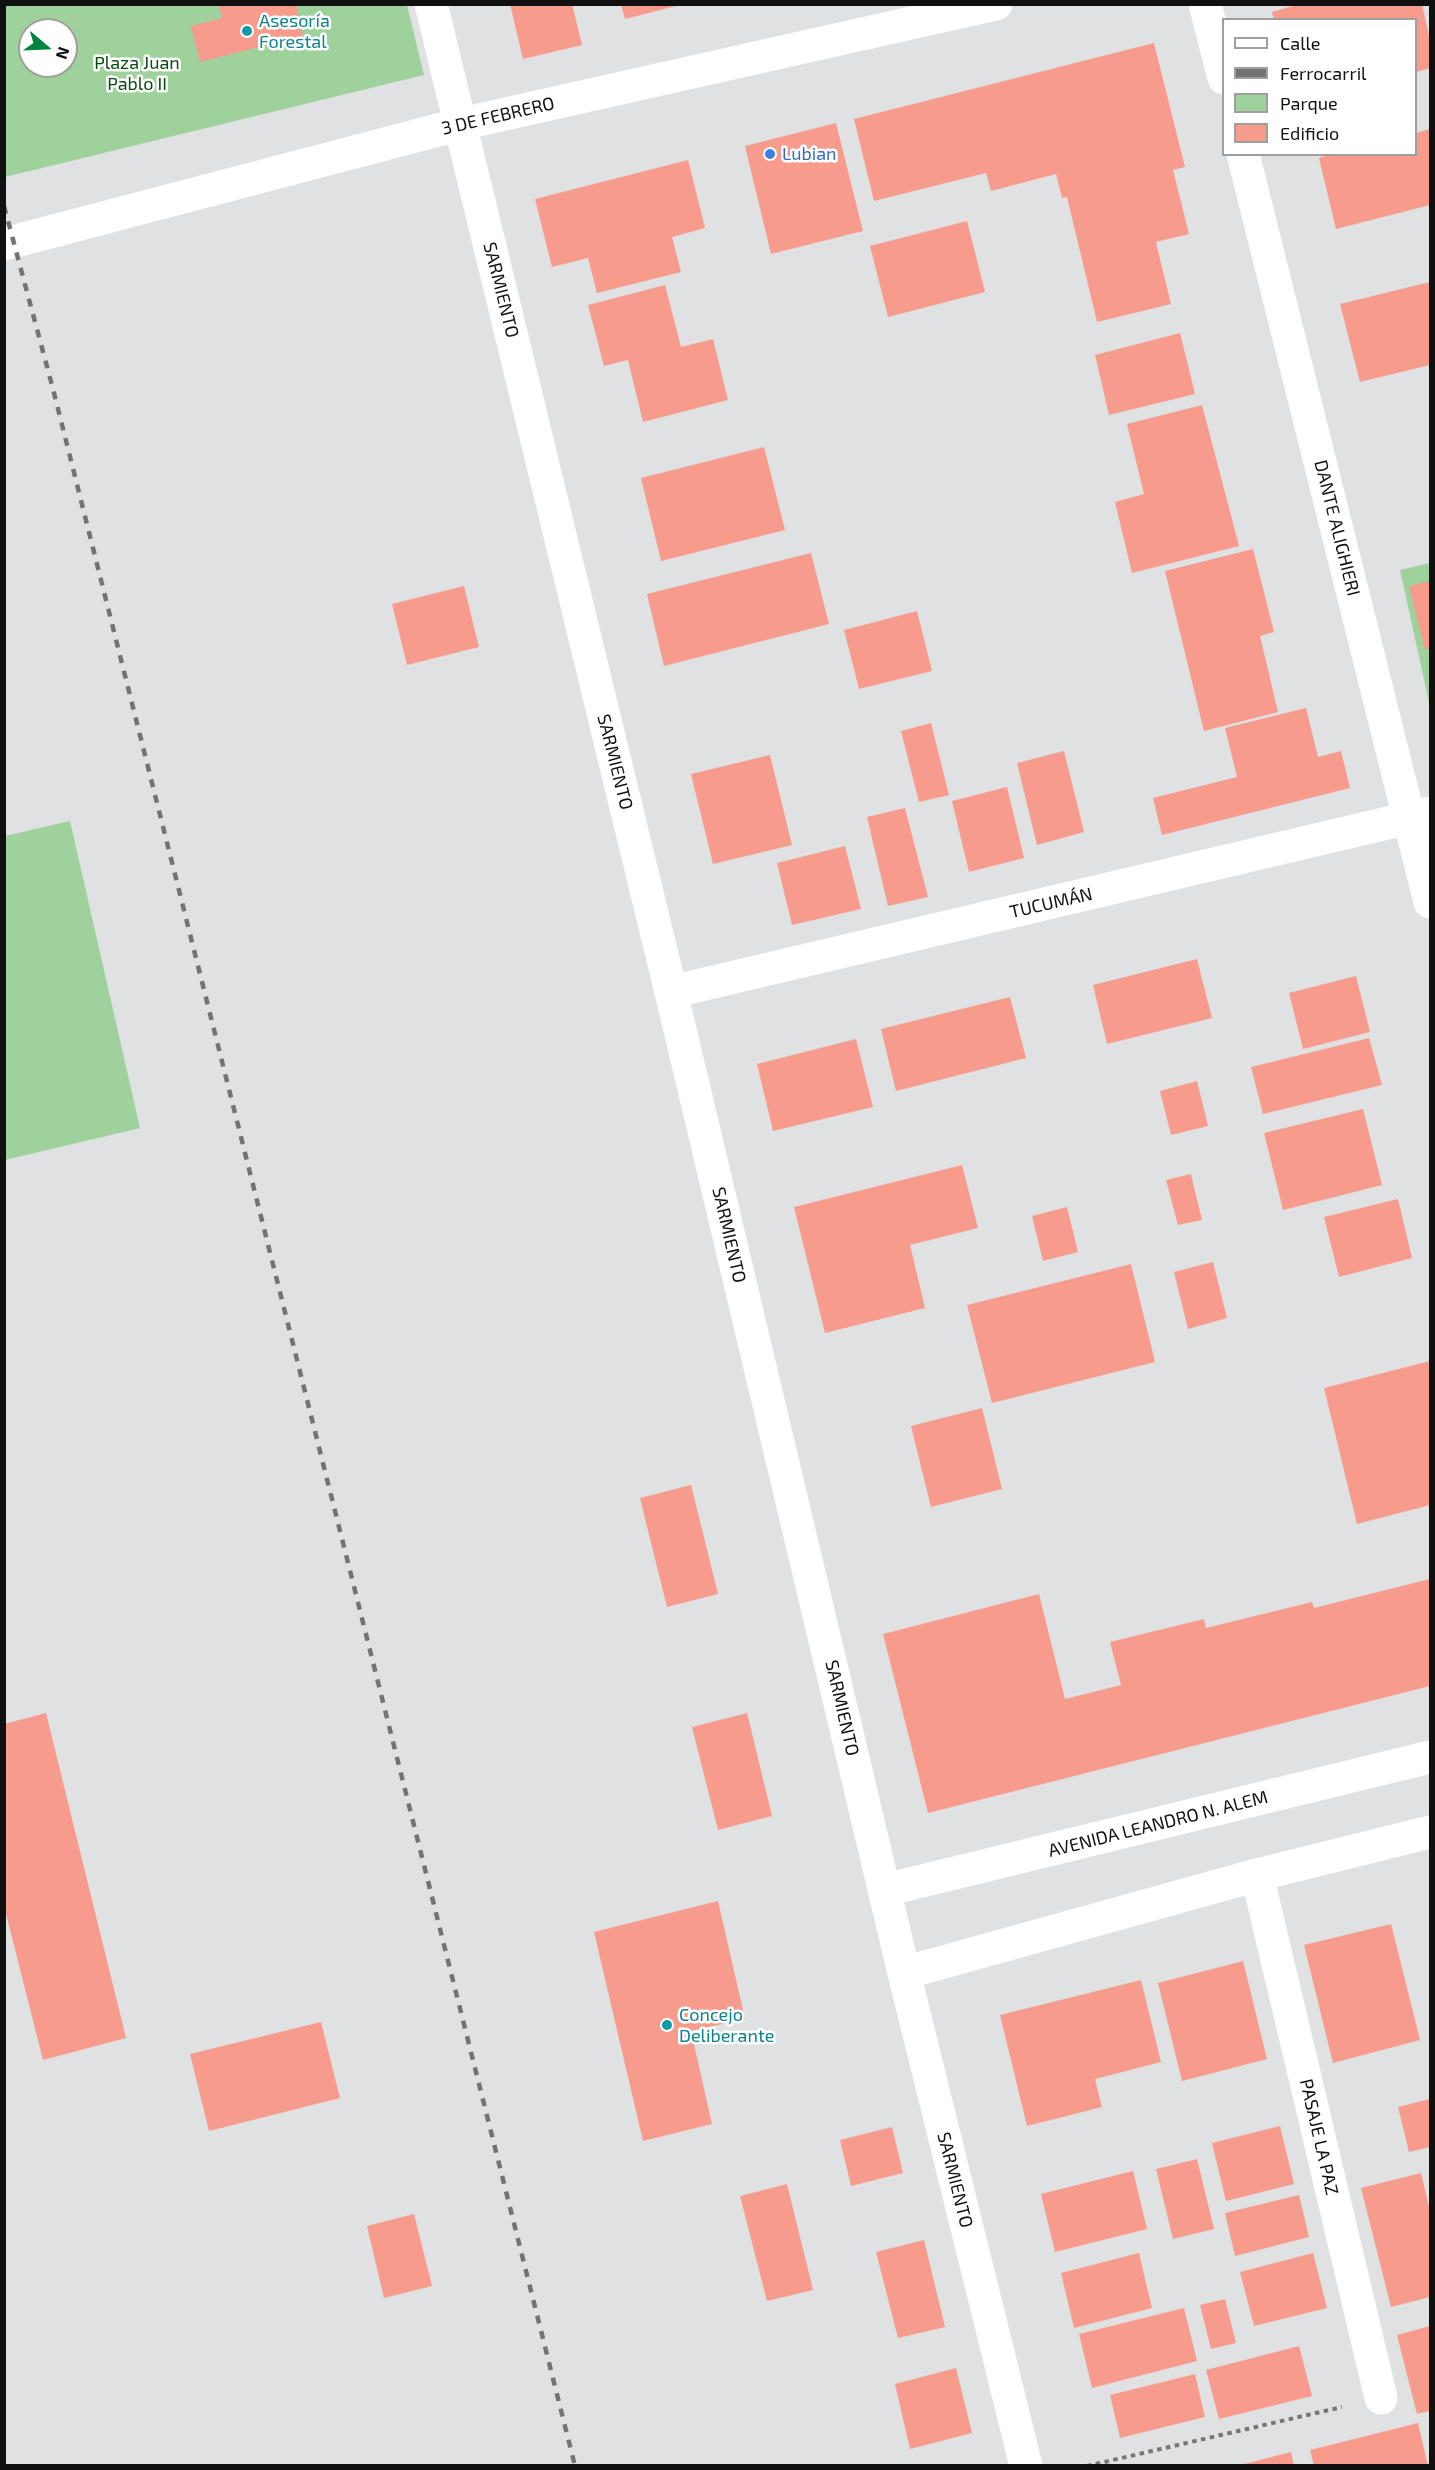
<!DOCTYPE html>
<meta charset="utf-8">
<style>
body{margin:0}
#map{position:relative;width:1435px;height:2470px;overflow:hidden;background:#e0e1e2;font-family:"Exo 2",sans-serif}
canvas{display:block}
.frame{position:absolute;inset:0;border:6px solid #101010;pointer-events:none}
.legend{position:absolute;left:1222px;top:18px;width:195px;height:138px;box-sizing:border-box;background:#fff;border:2px solid #9f9f9f;margin:0;padding:8px 10px;list-style:none;font-size:18px;color:#101010}
.legend li{display:flex;align-items:center;gap:12px;height:30px}
.legend b{width:30px;border:2px solid #9f9f9f}
.north{position:absolute;left:18px;top:18px;width:60px;height:60px;box-sizing:border-box;background:#fff;border:2px solid #9f9f9f;border-radius:50%;rotate:109deg;font-size:16px;font-weight:700;line-height:24px;text-align:center;color:#101010}
.north::after{content:'';display:block;margin:auto;width:21px;height:27px;background:#008541;clip-path:polygon(50% 0,100% 100%,50% 72%,0 100%)}
</style>
<div id="map">
<canvas width="1435" height="2470"></canvas>
<div class="frame"></div>
<ul class="legend">
<li><b style="height:8px;background:#fff"></b>Calle</li>
<li><b style="height:8px;background:#737374"></b>Ferrocarril</li>
<li><b style="height:16px;background:#9ed19b"></b>Parque</li>
<li><b style="height:16px;background:#f79b8d"></b>Edificio</li>
</ul>
<div class="north">N</div>
</div>
<script>
const ctx = document.querySelector('canvas').getContext('2d');
ctx.lineJoin = 'round';
function paint(path, color) { ctx.fillStyle = color; ctx.fill(path, 'evenodd'); }
const shape = rows => new Path2D(rows.map(r => 'M' + r).join(''));
function trace(path, color, width, dash) { ctx.strokeStyle = color; ctx.lineWidth = width; ctx.lineCap = dash ? 'butt' : 'round'; ctx.setLineDash(dash || []); ctx.stroke(path); }
function write(font, color, halo, rows, align = 'center') {
  ctx.font = font + ' "Exo 2",sans-serif'; ctx.lineWidth = 5; ctx.setLineDash([]); ctx.textBaseline = 'middle'; ctx.strokeStyle = halo; ctx.fillStyle = color; for (const [text, x, y, turn = 0] of rows) {
    ctx.save(); ctx.translate(x, y); ctx.rotate((+turn || 0) * Math.PI / 180); ctx.textAlign = isNaN(turn) ? turn : align; if (halo) ctx.strokeText(text, 0, 0); ctx.fillText(text, 0, 0); ctx.restore();
  }
}
paint(shape([
 [4,5,407,5,424,75,5,177],
 [30,30,66,30,66,66,30,66],
 [1430,563,1430,707,1400,570],
 [70,821,140,1128,5,1160,5,836]
]), '#9ed19b');
paint(shape([
 [219,4,296,4,303,36,200,62,191,26,222,18],
 [510,4,572,4,582,45,523,59],
 [621,4,680,4,680,5,625,19],
 [1299,4,1422,4,1430,40,1430,68,1416,72,1416,20,1274,20,1272,12],
 [1154,43,1185,167,1173,170,1189,234,1156,242,1171,304,1097,322,1067,197,1062,198,1056,174,991,191,986,173,874,201,854,119],
 [836,123,863,231,771,254,745,146],
 [1430,129,1430,205,1336,229,1319,158,1331,154,1416,154,1416,133],
 [688,160,705,228,672,237,681,272,597,293,588,258,552,267,535,199],
 [967,221,985,292,888,317,870,246],
 [1430,282,1430,365,1360,382,1340,304],
 [665,285,681,347,713,339,728,400,643,422,628,360,604,366,588,305],
 [1180,333,1195,394,1109,415,1095,355],
 [1202,405,1239,546,1132,573,1115,502,1144,494,1127,424],
 [764,447,785,530,661,561,641,478],
 [1253,549,1274,632,1260,636,1278,712,1204,731,1165,571],
 [811,553,829,624,664,666,647,594],
 [1430,581,1430,648,1425,650,1409,586],
 [464,586,479,647,407,665,392,604],
 [917,611,932,671,859,689,844,630],
 [1306,708,1318,757,1341,751,1350,788,1162,835,1153,798,1237,777,1225,728],
 [931,723,949,795,919,802,901,731],
 [1064,751,1084,832,1037,845,1017,763],
 [770,755,792,845,713,864,691,774],
 [1007,787,1024,858,969,872,952,801],
 [905,808,928,897,888,906,867,817],
 [845,846,861,909,792,925,777,863],
 [1197,959,1212,1018,1107,1044,1093,985],
 [1356,976,1370,1032,1303,1049,1289,993],
 [1010,997,1026,1058,896,1091,881,1029],
 [1369,1038,1382,1085,1263,1114,1251,1067],
 [856,1039,873,1107,773,1131,757,1064],
 [1197,1081,1208,1126,1171,1135,1160,1091],
 [1363,1109,1382,1185,1283,1210,1264,1133],
 [962,1165,978,1228,910,1245,925,1308,825,1333,794,1207],
 [1191,1174,1202,1220,1178,1225,1166,1180],
 [1398,1199,1412,1258,1339,1277,1324,1217],
 [1067,1207,1078,1252,1043,1261,1032,1216],
 [1213,1262,1227,1318,1188,1329,1174,1272],
 [1131,1264,1155,1362,992,1403,967,1305],
 [1430,1361,1430,1505,1357,1524,1324,1388],
 [982,1408,1002,1489,931,1507,911,1426],
 [691,1485,718,1594,667,1607,640,1498],
 [1430,1579,1430,1686,928,1813,883,1634,1039,1594,1065,1699,1121,1685,1110,1642,1204,1619,1206,1628,1312,1602,1314,1608],
 [46,1713,126,2038,43,2060,4,1906,4,1724],
 [747,1713,772,1816,718,1830,692,1727],
 [718,1901,745,2019,691,2031,712,2124,643,2141,594,1932],
 [1391,1924,1420,2040,1333,2063,1304,1945],
 [1243,1961,1267,2059,1182,2081,1158,1983],
 [1141,1980,1161,2062,1095,2079,1102,2107,1027,2126,1000,2015],
 [321,2022,340,2098,209,2131,190,2054],
 [1430,2099,1430,2147,1409,2152,1398,2107],
 [1280,2126,1294,2184,1226,2201,1212,2143],
 [892,2127,903,2173,851,2186,840,2140],
 [1197,2159,1214,2229,1173,2239,1156,2169],
 [1133,2171,1147,2229,1055,2252,1041,2194],
 [1421,2173,1430,2211,1430,2297,1391,2307,1361,2188],
 [787,2184,813,2290,767,2301,740,2196],
 [1299,2195,1309,2237,1235,2256,1225,2213],
 [414,2214,432,2286,384,2298,367,2226],
 [924,2240,945,2327,898,2338,876,2252],
 [1139,2253,1152,2308,1074,2328,1061,2273],
 [1313,2253,1327,2308,1254,2326,1240,2272],
 [1225,2299,1236,2343,1211,2349,1200,2305],
 [1184,2308,1197,2361,1092,2388,1079,2334],
 [1430,2326,1430,2411,1417,2414,1397,2335],
 [1299,2346,1312,2396,1219,2419,1206,2370],
 [956,2368,972,2433,910,2449,895,2384],
 [1195,2374,1205,2417,1120,2438,1110,2395],
 [1418,2423,1428,2466,1314,2466,1310,2450],
 [1291,2452,1294,2466,1240,2466,1240,2465]
]), '#f79b8d');
trace(shape([
 [1087,2466,1342,2407]
]), '#757676', 4, [4.5, 4.5]);
trace(shape([
 [1205,4,1224,78],
 [1243,154,1430,902],
 [4,244,461,124,996,4],
 [671,992,1430,813],
 [1257,1875,1381,2398]
]), '#fff', 33);
trace(shape([
 [431,4,671,992,904,1973,1026,2466],
 [885,1890,1430,1757],
 [904,1973,1257,1875,1430,1832]
]), '#fff', 33);
trace(shape([
 [4,206,53,389,575,2466]
]), '#737374', 4.5, [8, 8]);
for (const [x, y, r, color] of [
 [247,31,6,"#0f9aa8"],
 [770,154,6,"#3f7fe0"],
 [667,2025,6,"#0f9aa8"]
]) { const dot = new Path2D(); dot.arc(x, y, r, 0, 2 * Math.PI); ctx.fillStyle = color; ctx.fill(dot); trace(dot, '#fff', 2); }
write('18px', '#0d838f', '#fff', [
 ["Asesoría",259,21],
 ["Forestal",259,42],
 ["Concejo",679,2015],
 ["Deliberante",679,2036]
], 'left');
write('18px', '#074d0d', '#fff', [
 ["Plaza Juan",137,63],
 ["Pablo II",137,84]
]);
write('18px', '#101010', '#fff', [
 ["3 DE FEBRERO",498,116,-13],
 ["SARMIENTO",501,290,76],
 ["DANTE ALIGHIERI",1337,528,76],
 ["SARMIENTO",615,762,76],
 ["TUCUMÁN",1051,903,-13],
 ["SARMIENTO",729,1235,77],
 ["SARMIENTO",842,1708,77],
 ["AVENIDA LEANDRO N. ALEM",1158,1824,-14],
 ["PASAJE LA PAZ",1319,2137,77],
 ["SARMIENTO",955,2180,76]
]);
write('18px', '#366cbe', '#fff', [
 ["Lubian",782,154]
], 'left');
</script>
